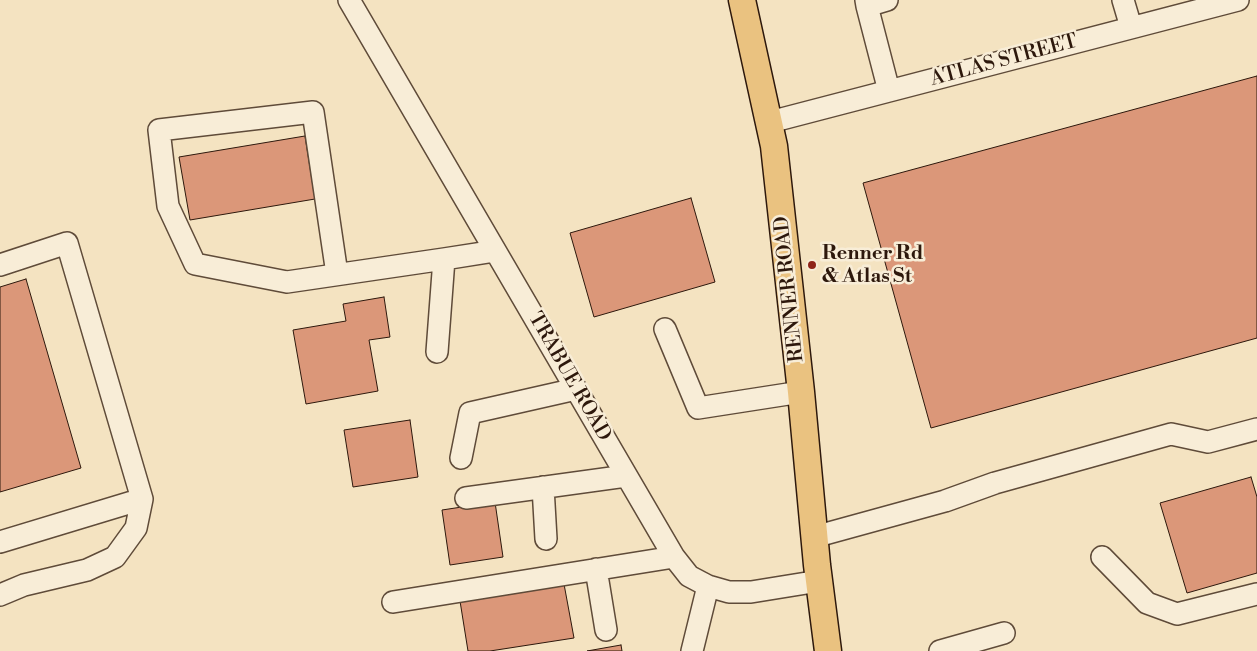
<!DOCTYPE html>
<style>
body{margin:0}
canvas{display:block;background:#f4e3c1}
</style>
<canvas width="1257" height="651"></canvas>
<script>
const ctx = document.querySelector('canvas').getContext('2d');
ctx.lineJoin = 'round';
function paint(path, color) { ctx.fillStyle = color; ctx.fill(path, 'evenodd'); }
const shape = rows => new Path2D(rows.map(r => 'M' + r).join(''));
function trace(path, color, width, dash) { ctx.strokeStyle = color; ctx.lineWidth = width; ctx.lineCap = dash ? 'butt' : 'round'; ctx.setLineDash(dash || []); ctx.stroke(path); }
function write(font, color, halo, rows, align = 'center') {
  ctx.font = font + ' "Libre Bodoni",serif'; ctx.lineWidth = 5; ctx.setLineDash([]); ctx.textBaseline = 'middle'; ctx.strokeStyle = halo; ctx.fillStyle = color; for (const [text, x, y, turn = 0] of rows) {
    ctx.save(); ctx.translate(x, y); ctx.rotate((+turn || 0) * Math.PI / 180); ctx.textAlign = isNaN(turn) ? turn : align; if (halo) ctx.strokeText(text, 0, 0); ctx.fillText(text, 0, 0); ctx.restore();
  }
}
const building = shape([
 [1257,76,1257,338,931,428,863,183,1257,76],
 [305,136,315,199,190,220,179,157,305,136],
 [691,198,715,282,594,317,570,233,691,198],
 [26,279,81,468,0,492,0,287,26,279],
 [384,297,390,337,369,340,378,391,306,404,293,330,346,321,343,304,384,297],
 [410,420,418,477,353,487,344,430,410,420],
 [1251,477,1257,497,1257,573,1187,593,1160,503,1251,477],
 [495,502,503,557,450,565,442,510,495,502],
 [564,584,574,638,490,651,468,651,460,601,564,584],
 [621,645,622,651,587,651,621,645]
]);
paint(building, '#db9779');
trace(building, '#2d180c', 1);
const minor = shape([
 [349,0,674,557,689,576,708,586,729,592,751,592,819,581],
 [866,0,867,6,887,0],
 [1123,0,1131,27],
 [867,6,889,91],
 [770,122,1238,0],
 [0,265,67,243,142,499,136,528,115,557,87,570,24,585,0,595],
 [337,274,313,112,159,130,168,206,195,264,287,282,444,259,495,251],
 [665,329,698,408,801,392],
 [437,352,444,259],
 [461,458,470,413,576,389],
 [543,487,546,539],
 [466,498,626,476],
 [814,537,945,501,995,483,1171,434,1208,442,1257,429],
 [0,542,142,499],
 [1102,557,1147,603,1177,614,1257,594],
 [596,569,606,630],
 [393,602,674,557],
 [692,651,708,586],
 [940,651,1004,633]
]);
const major = shape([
 [742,0,774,146,801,392,817,565,828,651]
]);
trace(minor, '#5f4b39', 24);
trace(major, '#2d180c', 29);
trace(minor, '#f8edd7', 21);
trace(major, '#eac280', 26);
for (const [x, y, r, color] of [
 [812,265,5,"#8f2418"]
]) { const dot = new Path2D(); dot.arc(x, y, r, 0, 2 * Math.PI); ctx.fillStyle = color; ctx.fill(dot); trace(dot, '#f8edd7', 2); }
write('20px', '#2d180c', '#f8edd7', [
 ["ATLAS STREET",1004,61,-15],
 ["RENNER ROAD",790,289,-96],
 ["TRABUE ROAD",569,377,60]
]);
write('bold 20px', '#2d180c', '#f8edd7', [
 ["Renner Rd",822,254],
 ["& Atlas St",822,277]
], 'left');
</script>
